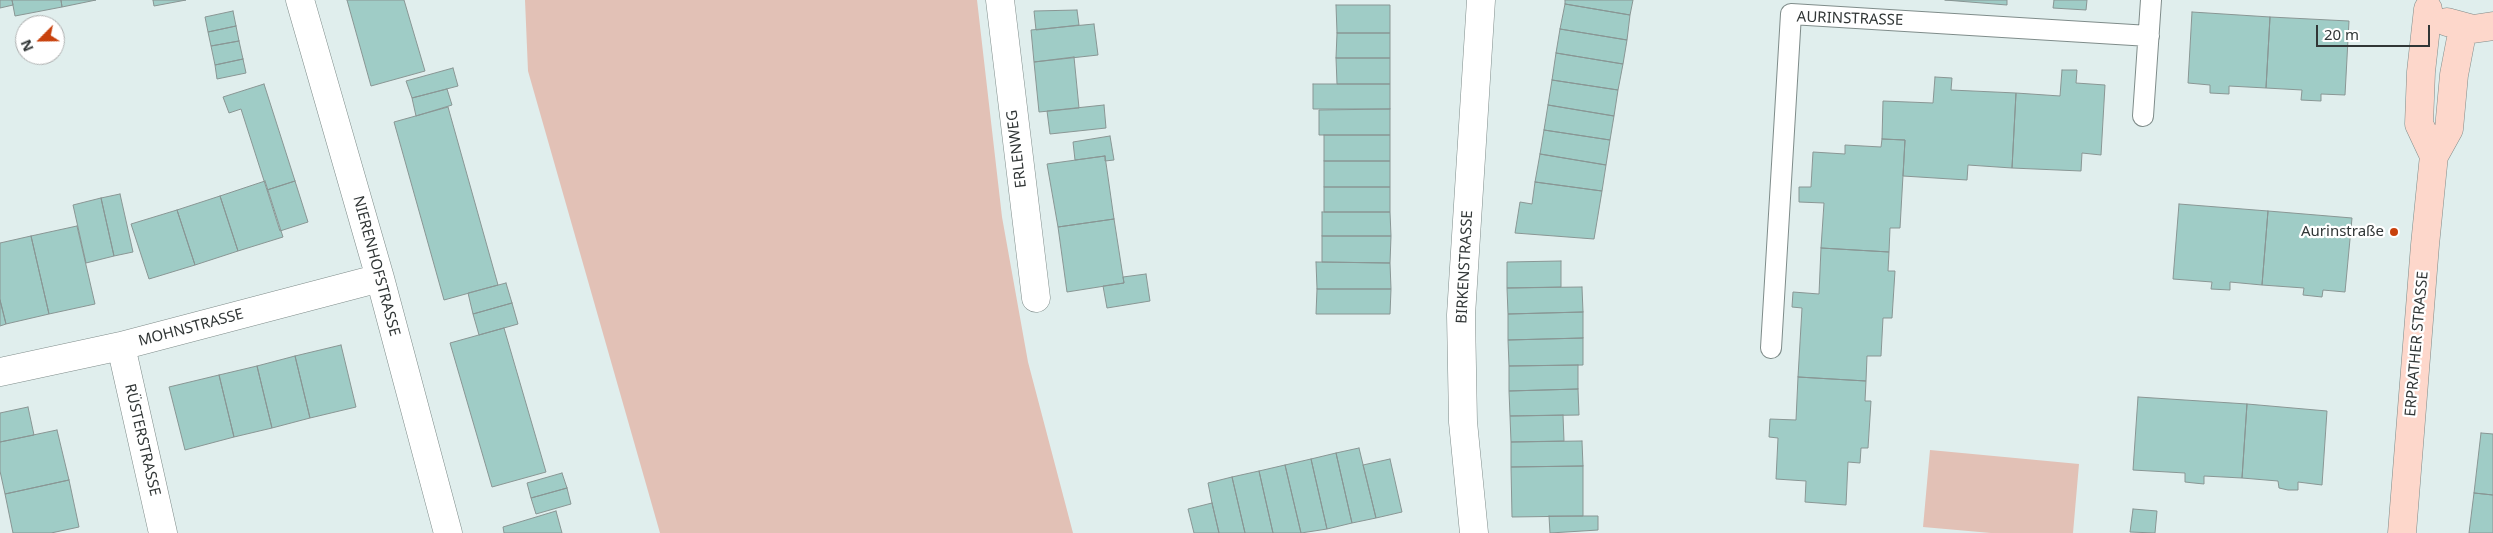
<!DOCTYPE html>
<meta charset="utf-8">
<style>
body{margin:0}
#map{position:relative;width:2493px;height:533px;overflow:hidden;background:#e0eeed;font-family:"Noto Sans",sans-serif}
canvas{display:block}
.north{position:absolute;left:15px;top:15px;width:50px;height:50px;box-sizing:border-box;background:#fff;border:1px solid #adafaf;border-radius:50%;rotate:247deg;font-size:14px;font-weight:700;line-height:20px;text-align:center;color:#313636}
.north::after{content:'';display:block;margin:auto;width:18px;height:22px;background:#c8410c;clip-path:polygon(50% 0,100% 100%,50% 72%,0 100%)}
.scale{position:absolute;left:2316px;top:25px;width:114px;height:22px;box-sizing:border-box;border:2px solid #313636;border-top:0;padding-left:6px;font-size:15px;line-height:18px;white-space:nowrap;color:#313636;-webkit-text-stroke:4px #fff;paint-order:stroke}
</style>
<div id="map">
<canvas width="2493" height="533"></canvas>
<div class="north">N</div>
<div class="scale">20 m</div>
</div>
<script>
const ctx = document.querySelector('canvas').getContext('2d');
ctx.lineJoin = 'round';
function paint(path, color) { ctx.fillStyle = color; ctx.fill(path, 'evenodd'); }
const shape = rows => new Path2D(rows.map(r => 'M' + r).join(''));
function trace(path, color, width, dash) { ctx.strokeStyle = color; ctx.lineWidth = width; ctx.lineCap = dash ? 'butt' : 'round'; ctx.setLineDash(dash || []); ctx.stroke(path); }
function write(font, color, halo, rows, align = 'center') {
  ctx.font = font + ' "Noto Sans",sans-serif'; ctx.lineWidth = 4.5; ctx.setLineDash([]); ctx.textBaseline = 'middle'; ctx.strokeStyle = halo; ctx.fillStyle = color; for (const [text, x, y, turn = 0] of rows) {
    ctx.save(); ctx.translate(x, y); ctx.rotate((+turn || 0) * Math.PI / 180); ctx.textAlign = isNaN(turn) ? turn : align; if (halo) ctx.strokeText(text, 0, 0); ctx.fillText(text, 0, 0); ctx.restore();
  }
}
paint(shape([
 [525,0,977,0,1002,217,1028,362,1073,533,660,533,528,71],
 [1930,450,2079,464,2073,533,1991,533,1923,527]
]), '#e2c1b6');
const building = shape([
 [0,0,12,0,13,5,0,8,0,0],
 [12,0,61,0,62,7,15,16,12,0],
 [61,0,96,0,62,7,61,0],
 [153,0,186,0,154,6,153,0],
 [347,0,404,0,425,71,371,86,347,0],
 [1565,0,1633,0,1630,15,1565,4,1565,0],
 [1945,0,2007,0,2007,5,1945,0],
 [2054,0,2087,0,2086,10,2053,8,2054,0],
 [1565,4,1630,15,1627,40,1560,29,1565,4],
 [1336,5,1390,5,1390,33,1337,33,1336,5],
 [1077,10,1079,25,1036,30,1034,11,1077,10],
 [233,11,236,26,208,32,205,17,233,11],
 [2192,12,2270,17,2266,88,2229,86,2229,94,2210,93,2210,85,2188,83,2192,12],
 [2270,17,2349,21,2345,95,2321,94,2321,101,2301,100,2302,90,2266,88,2270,17],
 [1094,24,1098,55,1034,62,1031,30,1094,24],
 [236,26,239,41,211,46,208,32,236,26],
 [1560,29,1627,40,1623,64,1556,53,1560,29],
 [1337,33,1390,33,1390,58,1336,58,1337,33],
 [239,41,243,59,215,65,211,46,239,41],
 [1556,53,1623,64,1618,90,1552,80,1556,53],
 [1074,57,1079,108,1039,112,1034,62,1074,57],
 [1336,58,1390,58,1390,84,1337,84,1336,58],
 [243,59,246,73,217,79,215,65,243,59],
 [453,68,458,86,412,98,406,81,453,68],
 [2062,70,2077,70,2076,83,2105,85,2101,155,2082,153,2081,171,2012,168,2016,93,2060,96,2062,70],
 [1935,77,1952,78,1951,90,2016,93,2012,168,1968,165,1967,180,1903,176,1905,140,1882,139,1883,101,1933,103,1935,77],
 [1552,80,1618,90,1614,116,1548,105,1552,80],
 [264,84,295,181,267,190,241,109,229,113,223,97,264,84],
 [1313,84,1390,84,1390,109,1313,109,1313,84],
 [447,89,452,105,416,116,412,98,447,89],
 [1104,105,1106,128,1050,134,1047,111,1104,105],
 [1548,105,1614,116,1610,140,1544,130,1548,105],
 [448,107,498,285,444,300,394,122,448,107],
 [1390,109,1390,135,1319,135,1319,110,1390,109],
 [1544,130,1610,140,1606,165,1540,154,1544,130],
 [1324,135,1390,135,1390,161,1324,161,1324,135],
 [1110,136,1114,160,1105,161,1105,156,1075,160,1073,142,1110,136],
 [1882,139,1905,140,1900,228,1890,228,1889,252,1821,248,1824,203,1799,202,1799,187,1811,187,1813,152,1845,154,1845,145,1881,147,1882,139],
 [1540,154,1606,165,1602,191,1535,182,1540,154],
 [1105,156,1114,219,1058,227,1047,164,1105,156],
 [1324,161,1390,161,1390,187,1324,187,1324,161],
 [265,181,283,237,238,251,220,196,265,181],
 [295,181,308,222,280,231,267,190,295,181],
 [1535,182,1602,191,1594,239,1515,233,1520,202,1532,204,1535,182],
 [1324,187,1390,187,1390,212,1324,212,1324,187],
 [120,194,133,252,114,256,101,198,120,194],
 [220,196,238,251,195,265,177,210,220,196],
 [101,198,114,256,86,263,73,205,101,198],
 [2179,204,2268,211,2262,285,2230,282,2230,290,2211,289,2212,282,2173,279,2179,204],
 [177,210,195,265,149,279,131,224,177,210],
 [2268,211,2352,218,2345,292,2323,290,2322,297,2303,295,2304,288,2262,285,2268,211],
 [1322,212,1390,212,1391,236,1322,236,1322,212],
 [1114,219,1124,283,1067,292,1058,227,1114,219],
 [77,226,95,304,49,314,31,236,77,226],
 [31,236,49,314,6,324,0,300,0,243,31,236],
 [1322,236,1391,236,1390,263,1322,262,1322,236],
 [1821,248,1889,252,1888,271,1895,271,1892,318,1883,318,1881,356,1867,356,1866,381,1798,377,1802,308,1792,307,1793,292,1819,294,1821,248],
 [1561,261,1561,287,1507,288,1507,262,1561,261],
 [1316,262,1390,263,1391,289,1317,289,1316,262],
 [1146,274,1150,301,1107,308,1103,286,1124,283,1123,277,1146,274],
 [506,283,512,303,473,314,468,293,506,283],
 [1582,287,1583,312,1508,314,1507,288,1582,287],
 [1317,289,1391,289,1390,314,1316,314,1317,289],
 [0,300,6,324,0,326,0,300],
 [512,303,518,324,479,335,473,314,512,303],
 [1583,312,1583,338,1508,340,1508,314,1583,312],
 [504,328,546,472,492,487,450,343,504,328],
 [1583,338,1583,365,1509,366,1508,340,1583,338],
 [341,345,356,407,310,418,295,356,341,345],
 [295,356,310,418,272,428,257,366,295,356],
 [1578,365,1578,389,1509,391,1509,366,1578,365],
 [257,366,272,428,234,437,219,375,257,366],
 [219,375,234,437,185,450,169,387,219,375],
 [1798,377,1866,381,1865,401,1871,401,1868,448,1861,448,1860,463,1848,462,1846,505,1805,502,1806,481,1776,479,1778,438,1769,437,1770,419,1796,420,1798,377],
 [1578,389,1579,415,1510,416,1509,391,1578,389],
 [2138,397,2247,404,2242,478,2204,476,2204,484,2194,483,2185,482,2185,473,2133,470,2138,397],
 [2247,404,2327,411,2322,485,2298,482,2298,490,2288,490,2279,488,2278,481,2242,478,2247,404],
 [28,407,34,435,0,442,0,413,28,407],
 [1563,415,1564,441,1511,442,1510,416,1563,415],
 [57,430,69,480,5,494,0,471,0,442,57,430],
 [2481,433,2493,434,2493,495,2474,493,2481,433],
 [1582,441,1583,466,1511,467,1511,442,1582,441],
 [1359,448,1376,518,1352,523,1336,453,1359,448],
 [1336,453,1352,523,1327,529,1311,459,1336,453],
 [1311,459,1327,529,1301,533,1285,465,1311,459],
 [1390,459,1402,512,1376,518,1363,465,1390,459],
 [1285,465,1301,533,1273,533,1259,471,1285,465],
 [1583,466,1583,516,1512,517,1511,467,1583,466],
 [1259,471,1273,533,1245,533,1232,477,1259,471],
 [562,473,567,488,531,498,527,483,562,473],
 [1232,477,1245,533,1219,533,1212,503,1208,483,1232,477],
 [69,480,79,527,51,533,13,533,5,494,69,480],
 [567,488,571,504,536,514,531,498,567,488],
 [2474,493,2493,495,2493,533,2469,533,2474,493],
 [1212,503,1219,533,1194,533,1188,509,1212,503],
 [2133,509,2157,511,2155,533,2130,532,2133,509],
 [556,511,562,533,504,533,503,527,556,511],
 [1549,516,1598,516,1598,530,1550,533,1549,516]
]);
paint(building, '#9fccc6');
trace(building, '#899694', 1);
const lane = shape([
 [2143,116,2151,0],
 [1771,348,1791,14,2149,36]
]);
const street = shape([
 [300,0,380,278,448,533],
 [1000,0,1036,298],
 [121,346,163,533],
 [0,372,121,346,380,278],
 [1474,533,1463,422,1461,315,1481,0]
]);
const secondary = shape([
 [2447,22,2473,29,2493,26],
 [2434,156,2449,129,2454,75,2463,28],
 [2402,533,2425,245,2433,165,2434,156,2419,124,2421,72,2428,9]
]);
trace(lane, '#7f8c8a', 22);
trace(street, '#7f8c8a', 29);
trace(secondary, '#7f8c8a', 29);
trace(lane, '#fff', 20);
trace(street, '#fff', 28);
trace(secondary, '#fdd7cb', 28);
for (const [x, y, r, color] of [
 [2394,232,5,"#c8410c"]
]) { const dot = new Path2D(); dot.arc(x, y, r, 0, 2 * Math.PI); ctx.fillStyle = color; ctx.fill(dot); trace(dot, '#fff', 2); }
write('15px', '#313636', '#fff', [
 ["AURINSTRASSE",1850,19,2],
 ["ERLENWEG",1017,149,-97],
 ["NIERENHOFSTRASSE",376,266,75],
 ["BIRKENSTRASSE",1465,267,-87],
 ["MOHNSTRASSE",191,328,-15],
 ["ERPRATHER STRASSE",2417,344,-85],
 ["RÜSTERSTRASSE",142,440,77]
]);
write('15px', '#313636', '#fff', [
 ["Aurinstraße",2384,232]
], 'right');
</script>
